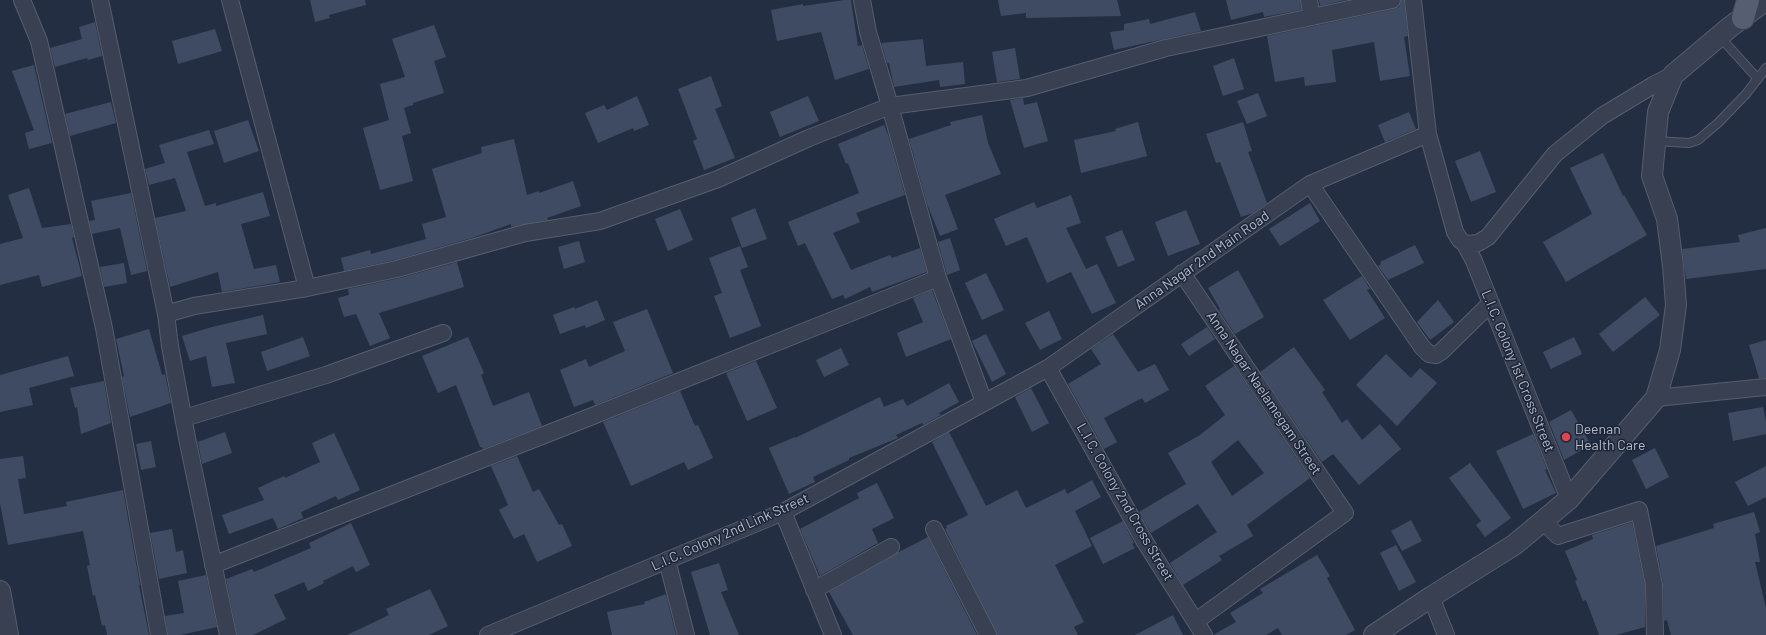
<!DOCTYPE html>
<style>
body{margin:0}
canvas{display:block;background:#232e42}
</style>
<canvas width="1766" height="635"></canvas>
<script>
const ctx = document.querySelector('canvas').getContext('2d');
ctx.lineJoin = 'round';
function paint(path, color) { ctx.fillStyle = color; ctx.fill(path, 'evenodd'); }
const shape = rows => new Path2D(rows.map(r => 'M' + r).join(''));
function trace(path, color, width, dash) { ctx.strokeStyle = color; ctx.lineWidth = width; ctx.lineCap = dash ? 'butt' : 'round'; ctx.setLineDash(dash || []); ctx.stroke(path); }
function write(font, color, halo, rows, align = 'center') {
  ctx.font = font + ' Barlow,sans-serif'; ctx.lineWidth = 3; ctx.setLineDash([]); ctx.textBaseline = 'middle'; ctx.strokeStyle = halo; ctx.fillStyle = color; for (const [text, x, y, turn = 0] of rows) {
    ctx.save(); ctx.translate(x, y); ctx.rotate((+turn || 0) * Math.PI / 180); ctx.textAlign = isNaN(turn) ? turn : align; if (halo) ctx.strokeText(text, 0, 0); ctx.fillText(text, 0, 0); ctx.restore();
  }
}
paint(shape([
 [310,0,365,0,366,5,329,15,330,18,315,22],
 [845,0,851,0,858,46,862,45,869,69,835,80,821,32,777,41,771,10,803,4,803,6],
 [998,0,1117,0,1121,16,1026,18,1026,13,1001,16],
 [1226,0,1300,0,1301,10,1264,17,1263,12,1231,20],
 [1319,0,1346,0,1320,6],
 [1401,0,1404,0,1408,36,1404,37,1410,76,1380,81,1374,42,1332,50,1336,82,1305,86,1304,77,1275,82,1267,36,1394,9,1399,7],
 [1195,12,1201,31,1114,50,1110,32,1124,30,1124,24,1149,19,1150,24],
 [95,22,102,56,88,60,87,58,55,67,50,48,82,39,79,27],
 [434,25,446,57,434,61,444,93,413,103,413,105,404,108,411,133,402,136,413,181,380,190,363,128,389,120,380,84,405,77,392,39],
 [215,29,222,51,178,64,172,41],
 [923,39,926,66,963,62,965,84,940,87,939,80,894,87,889,63,887,63,881,43],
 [1015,48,1020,79,997,82,992,52],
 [1234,58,1244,89,1223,96,1213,66],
 [34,65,52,143,29,149,25,133,34,130,12,71],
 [711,76,722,106,715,109,735,158,704,170,693,141,697,139,678,89],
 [1258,93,1267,116,1247,124,1237,101],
 [637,96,649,125,634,131,633,128,598,143,585,113,604,105,607,110],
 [808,96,819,121,780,137,770,112],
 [1023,98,1024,105,1037,102,1048,141,1024,148,1010,100],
 [111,102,116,123,70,136,65,114],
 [1409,112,1416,129,1385,142,1378,125],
 [982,115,988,143,1001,174,945,195,958,229,940,236,927,204,909,139,951,125,950,122],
 [248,120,259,151,224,163,214,131],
 [1138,122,1147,156,1081,173,1074,140,1116,131,1115,129],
 [1243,122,1252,151,1248,152,1267,203,1253,213,1241,217,1220,162,1216,163,1206,134],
 [884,125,889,137,905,195,856,213,860,222,833,233,851,270,890,255,892,258,920,248,927,272,872,292,870,287,845,299,843,295,832,299,805,243,798,246,788,222,859,193,848,163,846,164,838,144],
 [209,130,214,144,187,152,205,206,216,203,216,206,263,192,270,216,241,224,254,269,276,265,280,282,222,292,218,272,170,287,155,218,186,211,175,178,149,185,145,169,165,163,159,145],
 [514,139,527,195,539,191,539,193,573,181,581,206,547,218,548,220,511,227,511,224,472,238,395,260,344,271,341,258,370,250,371,254,426,239,422,224,446,217,432,169,482,153,481,147],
 [1480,151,1496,192,1471,202,1455,161],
 [1603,153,1623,196,1624,195,1647,235,1566,282,1543,242,1592,214,1570,168],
 [29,188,42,228,71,224,74,237,72,238,82,276,42,287,39,275,0,285,0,244,23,238,8,195],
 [131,193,147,271,131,275,120,228,92,234,89,221,95,220,91,201],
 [1071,195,1081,223,1066,228,1086,269,1097,264,1116,303,1092,314,1071,272,1047,283,1027,237,1006,246,994,219,1034,202,1037,208],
 [1310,203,1320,221,1280,246,1269,229],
 [755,208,767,239,742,248,731,218],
 [680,209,693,240,668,251,655,219],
 [1186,210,1200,244,1168,256,1155,222],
 [1766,228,1766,269,1686,279,1682,249,1740,242,1738,235],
 [1122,230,1135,260,1118,267,1105,237],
 [950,238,960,270,947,275,938,242],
 [579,241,585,262,564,269,558,247],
 [1415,245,1424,263,1388,280,1378,266,1381,264,1380,262],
 [740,246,748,267,740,270,761,326,730,338,714,296,722,293,709,258],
 [457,262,464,287,379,313,390,338,370,346,356,314,344,317,338,298,349,295,348,289,400,278],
 [124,263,127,283,104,287,100,267],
 [1238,270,1264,317,1235,334,1219,310,1220,309,1208,288],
 [986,273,1004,310,982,320,965,283],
 [1362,276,1370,289,1367,290,1385,318,1350,340,1323,300],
 [932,290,951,339,906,357,897,333,923,322,913,298],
 [1645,297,1660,315,1613,352,1599,334],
 [597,300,605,320,586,328,585,325,560,334,553,315,574,307,575,309],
 [1438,300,1454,322,1430,340,1417,322],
 [647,309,673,373,595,405,593,400,574,407,560,370,586,359,589,367,625,351,613,322],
 [1049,311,1062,339,1040,350,1025,323],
 [263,315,267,334,226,343,235,383,212,387,206,356,190,361,182,336,212,327],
 [1207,327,1215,339,1189,356,1181,344],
 [149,329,162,375,165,374,166,379,171,403,130,417,122,377,124,376,116,339],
 [986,334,1006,374,992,382,972,341],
 [1113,334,1138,372,1155,364,1169,390,1145,403,1142,398,1104,418,1117,442,1104,449,1068,384,1101,364,1091,349],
 [303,337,310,356,267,371,261,352],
 [468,337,484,373,481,375,493,406,529,392,542,426,483,449,482,447,480,447,456,385,438,393,422,356],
 [1574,337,1582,354,1551,369,1543,352],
 [1766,340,1766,378,1759,378,1749,345],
 [1294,347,1325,390,1322,392,1342,423,1347,419,1362,440,1380,424,1401,449,1359,485,1333,454,1322,462,1260,372],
 [841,348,849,365,824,377,816,360],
 [1386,354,1411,378,1420,368,1437,383,1397,426,1356,385],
 [68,356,74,376,29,388,33,405,0,412,0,375],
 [756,361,777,408,747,421,726,373],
 [1234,366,1310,478,1247,525,1253,536,1219,556,1222,560,1183,585,1170,563,1217,532,1198,504,1151,533,1139,512,1186,484,1168,453,1200,435,1225,415,1205,386],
 [1238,440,1264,473,1232,496,1211,462],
 [104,381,111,423,81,434,77,407,75,408,70,388],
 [949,383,959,402,939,413,941,415,923,425,922,423,896,435,898,438,849,458,849,460,813,477,815,482,789,494,769,448,795,437,795,438,880,397,884,407,903,399,907,406],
 [1031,388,1049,423,1032,432,1015,397],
 [680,391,695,426,698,425,713,458,688,470,684,462,631,486,603,422],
 [1763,407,1766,422,1766,434,1733,441,1728,413],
 [1571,410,1591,445,1564,460,1549,422],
 [225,432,232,453,202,464,198,442],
 [949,432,986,506,1017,490,1026,508,1065,489,1067,494,1092,480,1101,497,1075,511,1092,546,1055,565,1084,622,1074,627,1078,635,997,635,945,529,947,528,946,526,968,515,932,442],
 [334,433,360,490,338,500,336,496,301,512,303,518,278,529,273,518,229,534,222,515,264,500,258,488,284,476,285,478,320,462,312,443],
 [1533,434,1547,469,1545,470,1556,493,1523,509,1496,451],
 [151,441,156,467,141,470,136,444],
 [1655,448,1669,477,1646,489,1632,460],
 [23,456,26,478,18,479,24,514,67,506,66,502,123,490,140,585,139,585,149,635,107,635,105,625,102,626,95,595,93,596,87,566,90,565,83,531,8,545,0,503,0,459],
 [517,456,533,492,539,489,559,525,562,524,572,546,537,562,524,534,514,539,499,510,508,505,491,466],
 [1470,463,1511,518,1485,537,1476,525,1481,521,1449,478],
 [1766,466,1766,497,1748,506,1735,482],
 [877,483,894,518,872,529,878,543,820,576,800,529,859,498,857,493],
 [1754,512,1760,532,1755,534,1760,562,1755,562,1766,608,1766,635,1671,635,1667,620,1664,621,1663,583,1656,546,1714,528,1713,524],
 [1411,520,1422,541,1402,551,1391,531],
 [1123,521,1134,543,1132,544,1135,548,1103,564,1090,538],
 [1632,522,1645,586,1645,627,1616,635,1599,635,1586,600,1583,601,1575,581,1577,580,1565,551,1593,539,1592,535],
 [351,523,370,565,356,572,353,566,323,581,324,583,308,591,304,582,274,595,286,619,253,635,237,635,226,579,252,569,254,572,311,548,309,543],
 [172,529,176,552,183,550,187,573,159,579,150,533],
 [928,537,977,635,853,635,829,592,899,552],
 [1396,545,1416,582,1399,591,1380,553],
 [1317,555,1330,576,1327,578,1355,630,1346,635,1282,635,1278,628,1266,635,1213,635,1236,622,1230,613,1263,593,1260,589],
 [719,563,728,590,721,592,739,635,710,635,691,572],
 [206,575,217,627,180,635,168,635,165,616,184,613,178,581],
 [430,589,448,626,429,635,347,635,389,615,386,609],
 [666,594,676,635,612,635,607,612,645,604,644,602],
 [1173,615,1183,635,1135,635]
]), '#3f4b62');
const service = shape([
 [1720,37,1758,79],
 [1655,141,1689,143,1698,140,1718,123,1746,94,1766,68]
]);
const minor = shape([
 [22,0,39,41,104,328,159,635],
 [100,0,166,314],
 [230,0,307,288],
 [862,0,868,32,890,106,938,278,984,402],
 [1309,0,1312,17],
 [1413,0,1428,134,1455,232,1460,240,1465,244,1478,243,1488,237,1555,154,1602,116,1655,84,1673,75],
 [1310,184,1422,347,1429,354,1436,355,1442,351,1491,303],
 [1465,244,1474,261,1569,499],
 [1182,273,1345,513,1196,621],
 [1048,368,1145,542,1204,635],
 [1656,398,1766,387],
 [184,418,326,375,443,333],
 [783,512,833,635],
 [1543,521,1558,536,1639,510,1654,585,1655,635],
 [934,529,988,635],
 [667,560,686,635],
 [213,565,590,417,938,278],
 [814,590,891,547],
 [1431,597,1446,635],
 [228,635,187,438,170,346,166,314,194,306,307,288,397,269,525,233,600,221,718,179,809,138,890,106,1027,88,1166,48,1392,0],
 [488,635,783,512,1048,368,1310,184,1428,134]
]);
const tertiary = shape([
 [0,591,8,635],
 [1374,635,1431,597,1514,545,1543,521,1569,499,1656,398,1670,350,1676,305,1673,266,1667,219,1652,176,1658,112,1673,75,1730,27,1766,0]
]);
const primary = shape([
 [1743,18,1748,0]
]);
trace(service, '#555e6f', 10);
trace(minor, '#555e6f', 18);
trace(tertiary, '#555e6f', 22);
trace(primary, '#41495a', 24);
trace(service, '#384051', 8);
trace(minor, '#384051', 16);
trace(tertiary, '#384051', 20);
trace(primary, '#555f71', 22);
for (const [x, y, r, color] of [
 [1566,437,5,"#e0444e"]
]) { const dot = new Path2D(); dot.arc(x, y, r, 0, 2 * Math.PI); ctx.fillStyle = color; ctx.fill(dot); trace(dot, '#1c2537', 1.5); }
write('14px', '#b4bccc', '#1c2537', [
 ["Anna Nagar 2nd Main Road",1202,260,-35],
 ["L.I.C. Colony 1st Cross Street",1518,371,68],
 ["Anna Nagar Naelamegam Street",1264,393,56],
 ["L.I.C. Colony 2nd Cross Street",1125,502,60],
 ["L.I.C. Colony 2nd Link Street",730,532,-24]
]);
write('14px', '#b4bccc', '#1c2537', [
 ["Deenan",1575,429],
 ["Health Care",1575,445]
], 'left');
</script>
